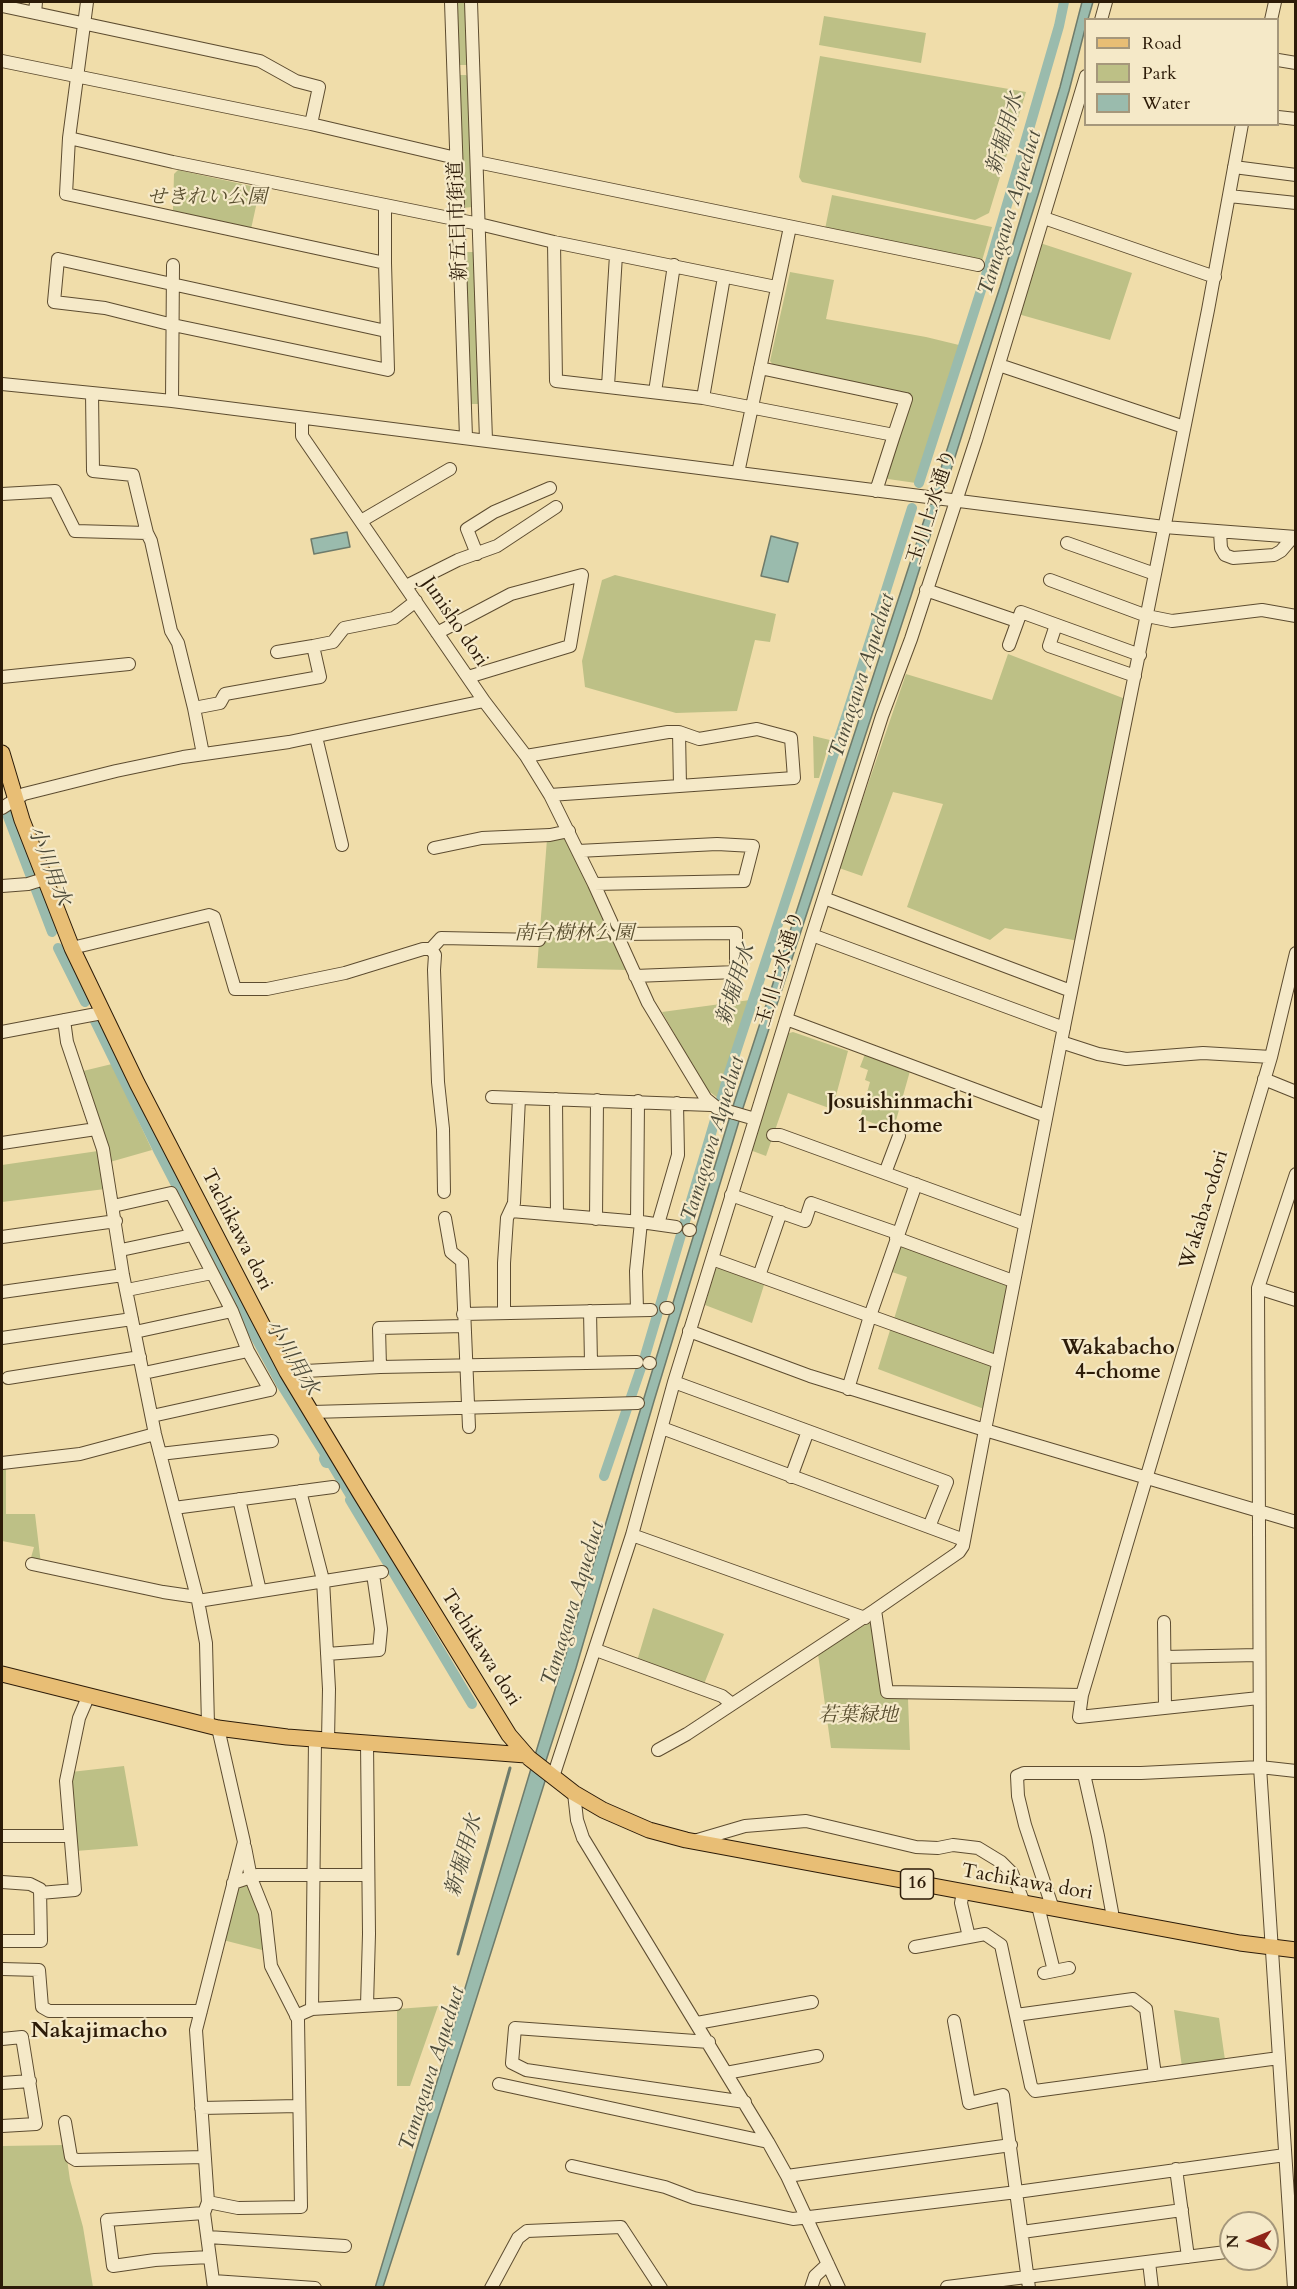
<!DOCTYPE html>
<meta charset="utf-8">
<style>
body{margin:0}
#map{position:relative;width:1297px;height:2289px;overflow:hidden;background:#f0ddaa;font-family:Cardo,serif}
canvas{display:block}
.frame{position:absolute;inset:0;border:3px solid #2c1b08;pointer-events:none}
.legend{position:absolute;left:1084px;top:18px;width:195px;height:108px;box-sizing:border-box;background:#f5e9c8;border:2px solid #a5977b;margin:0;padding:8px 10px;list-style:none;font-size:18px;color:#2c1b08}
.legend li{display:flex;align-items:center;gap:12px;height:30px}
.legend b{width:30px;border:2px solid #a5977b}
.north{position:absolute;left:1219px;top:2211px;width:60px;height:60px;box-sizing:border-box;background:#f5e9c8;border:2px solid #a5977b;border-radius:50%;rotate:269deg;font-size:16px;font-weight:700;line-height:24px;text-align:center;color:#2c1b08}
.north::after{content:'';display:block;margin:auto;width:21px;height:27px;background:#8f2418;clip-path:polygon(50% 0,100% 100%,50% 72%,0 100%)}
</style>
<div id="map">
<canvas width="1297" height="2289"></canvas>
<div class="frame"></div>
<ul class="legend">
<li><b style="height:8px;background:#e8be75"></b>Road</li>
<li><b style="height:16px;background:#bdc086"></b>Park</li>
<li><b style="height:16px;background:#9abbad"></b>Water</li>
</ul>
<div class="north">N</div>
</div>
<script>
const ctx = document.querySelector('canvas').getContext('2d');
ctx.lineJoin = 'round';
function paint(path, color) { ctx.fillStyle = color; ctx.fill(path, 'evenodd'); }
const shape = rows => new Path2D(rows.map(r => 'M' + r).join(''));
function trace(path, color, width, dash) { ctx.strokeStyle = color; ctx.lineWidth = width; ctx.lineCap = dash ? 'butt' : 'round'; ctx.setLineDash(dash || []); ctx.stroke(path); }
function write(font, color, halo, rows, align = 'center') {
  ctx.font = font + ' Cardo,"Noto Serif JP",serif'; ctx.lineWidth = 4.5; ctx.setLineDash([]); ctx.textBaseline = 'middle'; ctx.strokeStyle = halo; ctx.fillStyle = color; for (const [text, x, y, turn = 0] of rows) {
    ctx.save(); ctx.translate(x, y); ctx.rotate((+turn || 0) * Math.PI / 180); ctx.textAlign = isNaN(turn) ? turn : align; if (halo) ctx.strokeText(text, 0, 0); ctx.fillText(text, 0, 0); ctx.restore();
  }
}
paint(shape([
 [455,2,467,2,469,65,457,65],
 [824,16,926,33,921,63,819,45],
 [820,56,1026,92,989,213,975,220,802,182,799,177],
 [460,75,466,75,469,78,473,207,462,208,458,77],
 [178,170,260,188,251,229,177,214,173,210,174,174],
 [832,195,992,227,981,264,824,234],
 [1040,243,1132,273,1110,340,1018,314],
 [463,252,475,252,480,404,468,404],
 [790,272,834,280,826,319,926,337,959,345,916,483,888,479,884,476,910,394,774,366,770,361],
 [615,575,776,614,770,642,755,640,737,711,676,713,585,687,582,661,602,580],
 [1008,654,1128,700,1079,941,1005,928,990,940,907,907,943,804,893,792,862,876,839,868,906,674,992,700],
 [813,736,830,740,819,778,814,778],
 [567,837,629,970,537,968,547,839],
 [750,1000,719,1099,706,1089,662,1012],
 [793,1032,848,1051,834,1103,831,1102,829,1108,788,1093,766,1156,750,1150,786,1034],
 [865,1054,910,1071,893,1131,860,1118,870,1082,865,1080,868,1070,860,1067],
 [112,1064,152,1150,110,1162,83,1071],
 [98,1151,105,1189,2,1202,2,1165],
 [902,1246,1005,1283,1008,1288,995,1352,991,1354,894,1319,907,1277,889,1271,897,1249],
 [719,1268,764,1285,752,1323,705,1305,715,1269],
 [891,1327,990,1364,992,1368,984,1409,878,1369],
 [6,1466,6,1514,35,1514,41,1564,30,1561,34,1547,2,1541,2,1467],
 [653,1608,724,1634,704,1684,637,1661],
 [868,1623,878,1627,883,1698,908,1699,910,1750,831,1748,818,1654],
 [124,1766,138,1846,76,1851,71,1772],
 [248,1883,258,1897,266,1951,223,1940,237,1886],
 [438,2006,410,2086,397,2086,397,2009],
 [1174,2010,1219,2018,1225,2060,1182,2067],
 [65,2145,70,2180,83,2227,93,2287,2,2287,2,2146]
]), '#bdc086');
const water = shape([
 [1082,2,1093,2,1088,19,1086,20,1085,29,1069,91,1038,195,911,596,743,1108,654,1401,576,1668,542,1773,546,1778,469,2022,383,2287,375,2288,539,1742,734,1103,1000,287,1060,87,1082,2],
 [347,532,350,547,314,554,311,539,347,532],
 [771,536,798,543,788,582,761,576,771,536]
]);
paint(water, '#9abbad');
trace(water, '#6e7b6b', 1.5);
trace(shape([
 [458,1954,510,1768]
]), '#6e7b6b', 3);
trace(shape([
 [919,483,992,256,1059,26,1064,2],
 [7,814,52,932],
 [58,948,85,1002],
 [94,1019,159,1152,245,1318,281,1384,325,1454,324,1459,326,1463,331,1463,352,1498,350,1500,472,1704],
 [604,1476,645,1356,729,1073,847,714,912,508]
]), '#9abbad', 10);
const minor = shape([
 [87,2,69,138,173,162,479,224,554,242,776,287],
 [451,2,466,437],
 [471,2,486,440],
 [2,6,260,61,296,81,319,87,311,124],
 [35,13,36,2],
 [1101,20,1106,2],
 [1271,20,1275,2],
 [1278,60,1296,63],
 [2,61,311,124,456,158],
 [1278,117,1296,119],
 [1242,124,1208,310,1061,1042,1098,1054,1126,1059,1203,1053,1271,1057],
 [69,138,66,194,385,263,388,370,173,325,105,308,54,302,58,259,386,331],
 [477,162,978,265],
 [1234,167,1296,175],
 [1229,196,1296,203],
 [385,206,385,263],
 [1044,218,1215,277],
 [554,242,556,381,703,398,894,435,906,399,760,368],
 [999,365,1184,427],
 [2,384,172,401,1164,527,1296,537],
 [608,386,616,255],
 [655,392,674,265],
 [92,393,93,471,133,475,147,533,151,541,171,631,178,643,194,708,203,754],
 [703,398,724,277],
 [172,401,173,265],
 [302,418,302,436,484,701,526,756,550,795,594,884,648,1003,706,1099,717,1108,755,1119],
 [738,473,790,227],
 [876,491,894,435],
 [2,494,55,491,75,531,147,533],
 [361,521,450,469],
 [1220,532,1221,548,1225,555,1233,558,1274,555,1281,551,1293,537],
 [1067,543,1155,574],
 [477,554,467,529,494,512,550,488],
 [1050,580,1147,616,1172,621,1262,610,1296,616],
 [406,586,458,560,497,546,556,507],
 [926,590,1017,621],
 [1056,625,1049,646,1135,676],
 [437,633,511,594,582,575,570,646,468,677],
 [1009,645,1021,612,1140,655],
 [277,652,313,646],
 [2,677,129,664],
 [194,708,220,703,225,694,320,677,313,646,333,642,344,628,394,618,416,601],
 [679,732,680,786],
 [316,737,342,845],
 [526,756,668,732,679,732,699,739,757,729,791,738,794,778,550,795],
 [2,808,24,794,116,771,183,757,289,742,484,701],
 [434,848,482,838,550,835,569,831],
 [578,851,717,844,753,846,744,881,594,884],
 [2,886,28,884,44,879],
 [824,898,1071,991],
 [617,934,736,933,736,972,635,976],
 [812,935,1064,1028],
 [72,948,209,915,214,917,235,989,267,989,345,973,423,949,431,949,435,955,434,970,438,1082,443,1129,444,1192],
 [431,949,441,938,539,940],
 [786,1019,1046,1116],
 [64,1020,67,1042,103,1149,123,1275,155,1434,198,1601,206,1643,208,1725],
 [2,1032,102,1013],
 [1264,1079,1296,1092],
 [492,1097,711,1105],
 [556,1099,557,1215],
 [773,1135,780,1135,1025,1224],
 [2,1143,96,1129],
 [885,1173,899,1136],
 [731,1195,805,1221,811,1203,897,1233],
 [113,1206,171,1193,232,1311,248,1351,270,1390,152,1416],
 [511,1211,641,1222,676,1227],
 [445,1218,451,1252,462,1261,469,1427],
 [596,1219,597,1100],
 [637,1222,638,1101],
 [658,1224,678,1155,677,1103],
 [689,1230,690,1230],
 [2,1237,116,1221],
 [896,1238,1013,1281],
 [121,1250,192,1235],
 [712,1259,998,1362],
 [759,1276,781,1212],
 [1258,1288,1296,1174],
 [127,1290,212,1273],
 [2,1292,123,1275],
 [666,1308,668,1308],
 [637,1310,636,1271,641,1222],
 [590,1311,591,1363],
 [504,1313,504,1263,507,1218,514,1203,519,1098],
 [463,1314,651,1310],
 [689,1331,810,1376,985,1430,1061,1042],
 [135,1332,232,1311],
 [2,1338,132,1319],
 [649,1363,650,1363],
 [380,1367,379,1328,464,1326],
 [287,1372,380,1367,637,1362],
 [144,1373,248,1351],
 [8,1378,140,1357],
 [674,1382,947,1482,929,1527],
 [848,1389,870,1316,916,1184],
 [312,1412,638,1403],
 [662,1428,964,1540],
 [160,1454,272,1441],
 [2,1463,80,1454,155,1434],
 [791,1477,808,1431],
 [300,1491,323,1580,329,1689,328,1740],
 [239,1499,260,1591],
 [174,1508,333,1487],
 [632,1535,865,1618],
 [32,1564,163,1592,197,1597],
 [198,1601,382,1572],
 [1164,1622,1165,1708],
 [596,1650,722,1696,732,1704],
 [327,1654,379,1650,381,1629,373,1574],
 [1165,1657,1258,1655],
 [1082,1695,887,1692,875,1610,959,1552,963,1546,985,1430,1296,1522],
 [1259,1698,1079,1717,1082,1695,1271,1057,1296,953],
 [658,1750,687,1734,875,1610],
 [1084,1774,1098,1836,1112,1912,1111,1919],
 [553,1777,632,1535,674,1382,812,935,882,716,911,639,976,440,1086,76],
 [574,1793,577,1820,583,1838,768,2142,787,2176,839,2288],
 [2,1836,69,1836],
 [694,1841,745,1826,806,1821,916,1847,938,1848,953,1845,978,1848,1001,1862,1012,1873,1024,1903],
 [2,1882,30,1884,40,1889,41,1941,2,1941],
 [233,1883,257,1875,368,1875],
 [963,1892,961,1903,969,1937,985,1934,1001,1945,1031,2086,1035,2091,1279,2058],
 [40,1893,75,1890,66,1781,79,1718,88,1697],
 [1038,1906,1054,1971],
 [1053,1909,1025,1825,1018,1796,1017,1776,1024,1773,1141,1773,1260,1767,1296,1771],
 [915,1947,969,1937],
 [2,1969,39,1970,42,2007,49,2011,201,2011],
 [1044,1973,1069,1968],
 [367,2005,369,1934,367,1743],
 [312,2009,315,1739],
 [1016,2015,1133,1999,1146,2009,1155,2075],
 [296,2016,312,2009,396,2004],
 [954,2021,969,2103,1003,2095,1029,2288],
 [697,2023,812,2002],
 [2,2039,22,2037,36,2124,2,2126],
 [709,2042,515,2028,512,2063,526,2070,745,2102],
 [726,2073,817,2056],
 [2,2083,30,2081],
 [499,2084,768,2142],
 [201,2108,299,2106],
 [65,2122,71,2157,76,2160,204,2157],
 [572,2166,665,2187,694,2198,793,2219,1017,2192,1285,2155],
 [1176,2169,1188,2257],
 [787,2176,1011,2145],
 [208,2202,238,2208,301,2207,298,2019,271,1966,265,1913,251,1878,245,1847],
 [204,2213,107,2220,113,2266,155,2260,209,2257],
 [1022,2232,1182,2210],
 [208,2237,345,2246],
 [1149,2262,1152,2288],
 [213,2281,315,2288],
 [947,2287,1226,2252],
 [214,2288,204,2213,208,2202,196,2030,244,1842,218,1728],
 [491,2288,518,2238,527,2231,621,2227,661,2288],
 [811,2288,815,2276,828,2264],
 [1294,2288,1260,1767,1258,1288,1296,1300]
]);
const major = shape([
 [2,753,22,820,72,948,137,1083,253,1307,287,1372,360,1493,509,1735,529,1758,574,1793,603,1810,649,1830,686,1840,1240,1943,1296,1950],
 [2,1674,218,1728,287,1737,526,1755]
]);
trace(minor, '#5d4c30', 14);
trace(major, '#2c1b08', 17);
trace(minor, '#f5e9c8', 12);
trace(major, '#e8be75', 15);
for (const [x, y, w] of [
 [917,1884,33]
]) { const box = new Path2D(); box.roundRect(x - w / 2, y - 15, w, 30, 4.5); ctx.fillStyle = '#f5e9c8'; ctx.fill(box); trace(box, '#2c1b08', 1.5); }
write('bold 18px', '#2c1b08', null, [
 ["16",917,1884]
]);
write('italic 20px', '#584d2e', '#f5e9c8', [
 ["せきれい公園",207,198],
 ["南台樹林公園",574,934],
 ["若葉緑地",858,1716]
]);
write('20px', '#2c1b08', '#f5e9c8', [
 ["新五日市街道",459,221,-92],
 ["玉川上水通り",933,507,-72],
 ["Junisho dori",454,622,56],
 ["玉川上水通り",781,969,-73],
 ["Wakaba-odori",1205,1210,-73],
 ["Tachikawa dori",236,1230,63],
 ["Tachikawa dori",480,1648,58],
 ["Tachikawa dori",1027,1883,10]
]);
write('italic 21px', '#4d4b3a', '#f5e9c8', [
 ["新堀用水",1006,134,-74],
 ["Tamagawa Aqueduct",1011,213,-73],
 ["Tamagawa Aqueduct",863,676,-72],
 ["小川用水",48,866,69],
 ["新堀用水",737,985,-72],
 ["Tamagawa Aqueduct",714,1139,-73],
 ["小川用水",291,1358,59],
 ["Tamagawa Aqueduct",574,1604,-73],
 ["新堀用水",465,1856,-74],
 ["Tamagawa Aqueduct",433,2069,-72]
]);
write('bold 21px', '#2c1b08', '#f5e9c8', [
 ["Josuishinmachi",900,1103],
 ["1-chome",900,1127],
 ["Wakabacho",1118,1349],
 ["4-chome",1118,1373]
]);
write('bold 22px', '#2c1b08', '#f5e9c8', [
 ["Nakajimacho",99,2032]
]);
</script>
